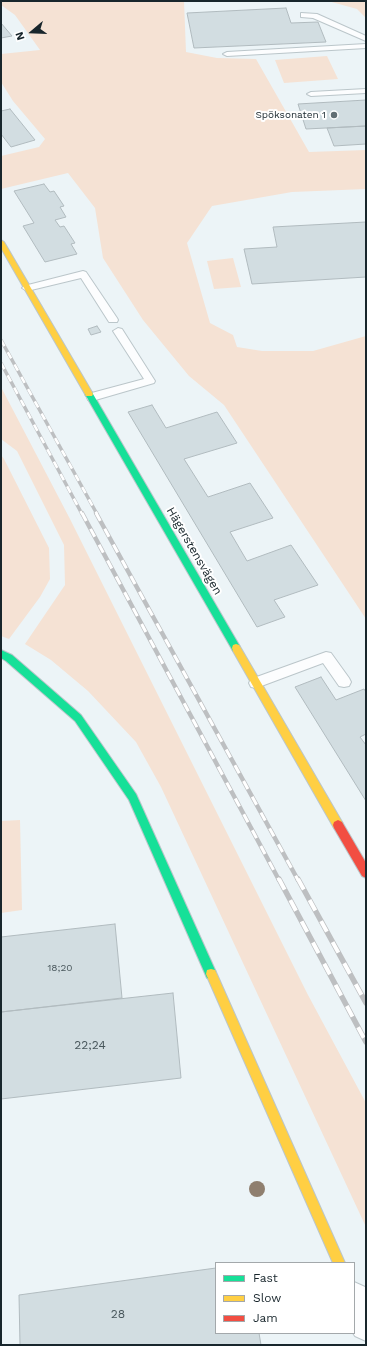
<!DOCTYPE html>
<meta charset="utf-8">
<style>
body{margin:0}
#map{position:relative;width:367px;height:1346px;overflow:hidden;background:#ecf4f7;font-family:"Work Sans",sans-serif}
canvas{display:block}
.frame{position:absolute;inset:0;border:2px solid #18262c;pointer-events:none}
.legend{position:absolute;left:215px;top:1262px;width:140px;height:72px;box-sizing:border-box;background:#fff;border:1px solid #a3a8ab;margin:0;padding:5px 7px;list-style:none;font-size:12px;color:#18262c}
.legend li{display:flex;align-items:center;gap:8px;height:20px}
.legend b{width:20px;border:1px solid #a3a8ab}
.north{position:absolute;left:12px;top:12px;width:40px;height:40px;-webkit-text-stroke:3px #fff;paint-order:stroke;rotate:251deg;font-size:11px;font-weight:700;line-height:16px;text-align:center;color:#18262c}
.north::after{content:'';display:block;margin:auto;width:14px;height:18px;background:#18262c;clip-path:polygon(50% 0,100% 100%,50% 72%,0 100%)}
</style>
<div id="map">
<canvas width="367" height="1346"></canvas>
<div class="frame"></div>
<ul class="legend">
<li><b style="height:5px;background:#16e098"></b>Fast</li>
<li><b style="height:5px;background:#ffcf43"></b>Slow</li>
<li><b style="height:5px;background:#f24e42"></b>Jam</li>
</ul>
<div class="north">N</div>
</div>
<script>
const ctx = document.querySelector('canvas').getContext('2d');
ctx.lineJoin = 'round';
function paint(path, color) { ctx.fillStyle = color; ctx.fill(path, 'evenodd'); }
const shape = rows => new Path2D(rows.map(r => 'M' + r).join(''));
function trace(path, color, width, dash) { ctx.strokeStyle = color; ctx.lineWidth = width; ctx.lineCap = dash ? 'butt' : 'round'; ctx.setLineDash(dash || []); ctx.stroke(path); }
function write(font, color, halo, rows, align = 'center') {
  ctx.font = font + ' "Work Sans",sans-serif'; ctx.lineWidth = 4; ctx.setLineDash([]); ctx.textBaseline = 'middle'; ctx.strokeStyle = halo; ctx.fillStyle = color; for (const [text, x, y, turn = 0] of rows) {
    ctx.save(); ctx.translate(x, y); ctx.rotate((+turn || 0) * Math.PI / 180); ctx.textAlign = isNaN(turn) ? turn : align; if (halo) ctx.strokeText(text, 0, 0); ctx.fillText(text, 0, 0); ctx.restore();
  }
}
paint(shape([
 [1,1,184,1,186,52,217,58,256,59,309,152,366,150,366,189,292,192,212,206,187,243,210,323,233,335,237,347,262,351,313,351,366,336,366,619,224,405,189,376,143,320,103,258,95,208,68,173,1,189,1,156,39,147,45,139,13,101,1,82,1,54,40,50,15,15,1,5],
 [328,1,366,1,366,18,357,9],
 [327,56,338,79,284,83,275,60],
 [233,258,241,287,214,289,207,261],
 [1,387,70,519,308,995,366,1103,366,1227,161,787,136,742,88,691,51,660,25,644,65,585,64,545,17,451,1,439],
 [1,455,4,459,49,548,50,579,40,597,9,639,1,636],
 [20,820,22,910,1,913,1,821]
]), '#f5e2d4');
const building = shape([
 [286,8,291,23,318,22,326,42,194,48,187,13,286,8],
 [1,23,12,36,1,38,1,23],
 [366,100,366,126,306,129,298,104,366,100],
 [10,109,35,140,11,147,1,134,1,111,10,109],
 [366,126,366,144,334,146,327,128,366,126],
 [44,184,50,192,54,191,64,206,60,207,66,217,55,220,60,227,64,226,75,243,71,244,77,254,45,262,23,226,34,223,14,191,44,184],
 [366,222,366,277,252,284,244,249,277,247,273,227,366,222],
 [97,326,101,332,91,335,88,329,97,326],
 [152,405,166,428,217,412,237,443,184,459,208,497,250,483,273,518,230,532,247,561,291,545,318,585,274,600,285,617,257,627,128,412,152,405],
 [321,677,336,700,364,689,366,692,366,734,360,737,366,745,366,801,295,687,321,677],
 [115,924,122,998,1,1012,1,937,115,924],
 [173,993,181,1078,1,1099,1,1012,173,993],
 [216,1268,216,1333,259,1333,261,1345,20,1345,19,1295,216,1268]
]);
paint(building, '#d2dde1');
trace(building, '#b1bbbf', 1);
const lane = shape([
 [301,13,317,14,366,36,366,41,313,18,301,17,301,13],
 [366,44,366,48,227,56,223,54,227,52,366,44],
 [366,89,366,93,311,96,307,94,311,92,366,89],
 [83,271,86,272,117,318,118,320,117,322,109,322,81,278,27,291,22,288,24,286,83,271],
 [118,328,122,329,155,381,154,383,92,401,88,400,87,397,88,394,144,379,113,331,118,328],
 [326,652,331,653,349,678,351,682,349,686,344,687,339,686,323,663,256,688,251,687,249,683,251,679,326,652]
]);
const street = shape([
 [354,1282,365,1287,366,1289,366,1341,355,1336,353,1333,354,1282]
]);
const fast = shape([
 [86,392,92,392,93,394,239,645,240,648,239,651,233,651,85,394,86,392],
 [1,650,12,655,81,715,136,794,215,970,216,974,215,978,211,979,207,978,129,800,75,721,6,661,1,658,1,650]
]);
const slow = shape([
 [1,240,4,242,93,394,92,396,86,396,85,394,1,248,1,240],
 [236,644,239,645,342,822,343,825,342,828,338,830,334,828,233,651,232,648,233,645,236,644],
 [211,969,215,970,345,1263,333,1263,206,974,207,970,211,969]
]);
const jam = shape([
 [338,820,342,822,366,863,366,878,362,876,334,828,333,825,334,822,338,820]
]);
trace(lane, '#bbc6ca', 2);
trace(street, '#bbc6ca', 2);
trace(fast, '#bbc6ca', 2);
trace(slow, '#bbc6ca', 2);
trace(jam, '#bbc6ca', 2);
paint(lane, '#fcfdfe');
paint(street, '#fcfdfe');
paint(fast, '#16e098');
paint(slow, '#ffcf43');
paint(jam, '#f24e42');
const railFar2 = shape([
 [1,340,97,514],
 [1,363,82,514]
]);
const railFar1 = shape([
 [82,513,279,880],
 [96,513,298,880]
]);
const rail = shape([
 [279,879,366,1042],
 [298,879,366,1003]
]);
trace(railFar2, '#bdbfc1', 3.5);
trace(railFar1, '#bdbfc1', 4.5);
trace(rail, '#bdbfc1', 5.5);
trace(railFar2, '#fff', 2.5, [7]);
trace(railFar1, '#fff', 3, [9]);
trace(rail, '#fff', 4, [12]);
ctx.fillStyle = '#8f7f6f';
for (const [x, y] of [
 [257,1189]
]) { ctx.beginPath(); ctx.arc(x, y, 8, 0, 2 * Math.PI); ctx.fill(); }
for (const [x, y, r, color] of [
 [334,115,4,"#626e73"]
]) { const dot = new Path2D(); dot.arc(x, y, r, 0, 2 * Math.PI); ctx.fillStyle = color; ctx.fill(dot); trace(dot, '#fff', 1.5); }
write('10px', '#18262c', '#fff', [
 ["Spöksonaten 1",326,115]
], 'right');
write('10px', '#48565b', null, [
 ["18;20",60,968]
]);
write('12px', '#18262c', '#fff', [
 ["Hägerstensvägen",194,551,60]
]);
write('12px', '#48565b', null, [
 ["22;24",90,1045],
 ["28",118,1314]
]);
</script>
